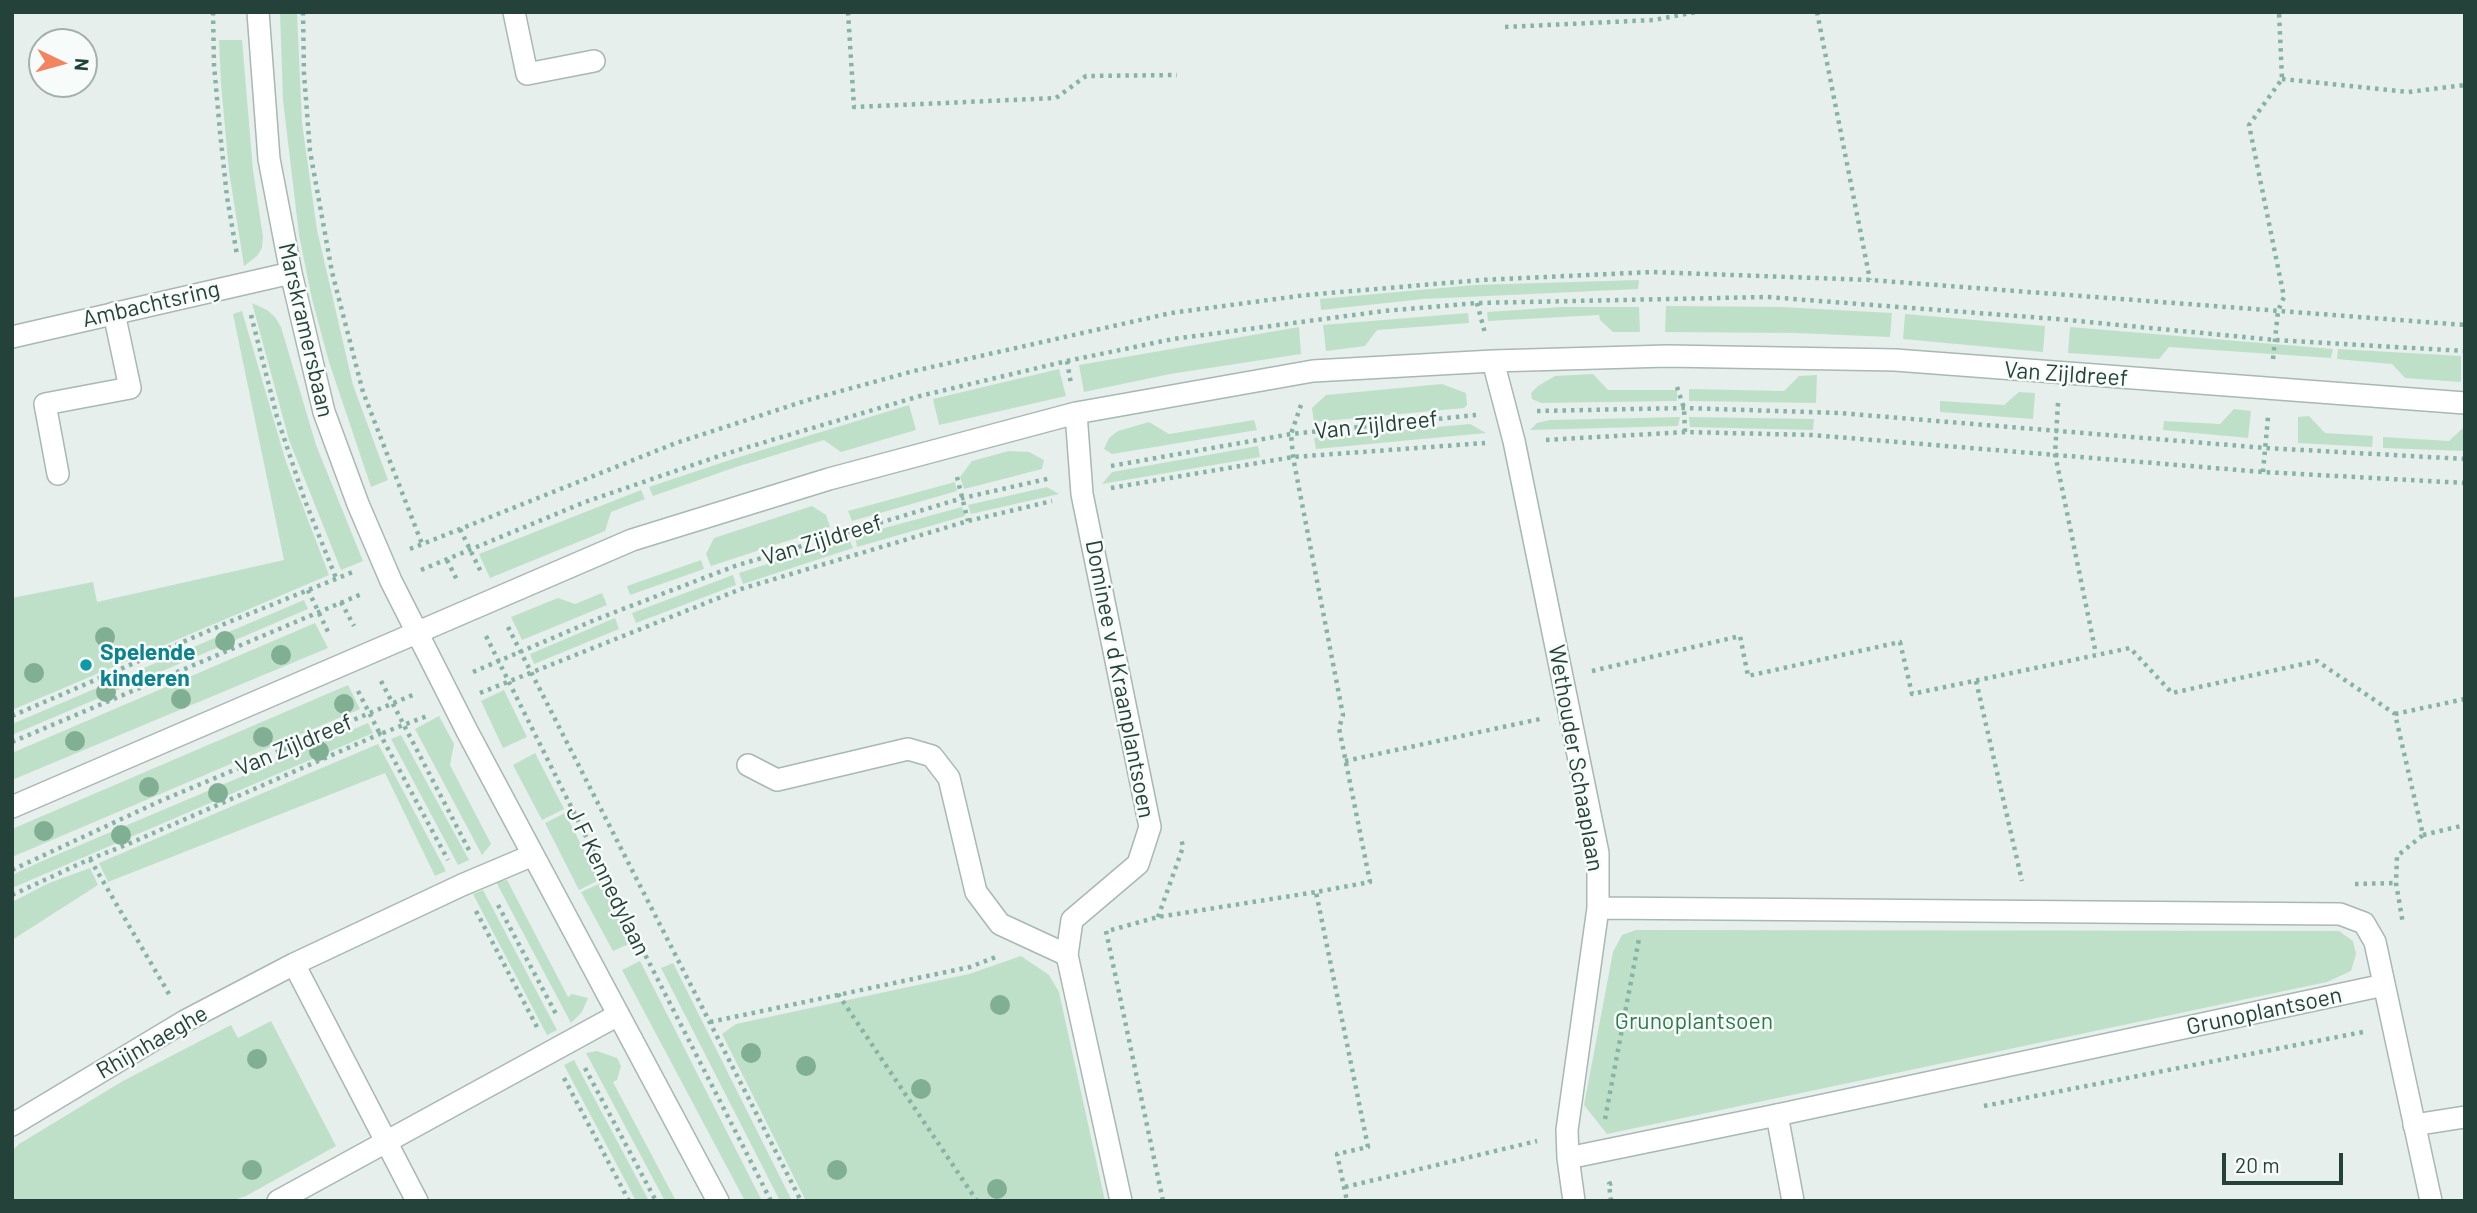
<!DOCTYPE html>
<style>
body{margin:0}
#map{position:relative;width:2477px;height:1213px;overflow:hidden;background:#e6efeb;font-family:Barlow,sans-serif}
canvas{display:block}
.frame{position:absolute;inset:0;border:14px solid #24423a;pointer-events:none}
.north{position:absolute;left:28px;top:28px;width:70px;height:70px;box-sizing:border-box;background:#f7fbf9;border:2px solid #a3b1ad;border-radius:50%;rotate:95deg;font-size:19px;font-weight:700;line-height:28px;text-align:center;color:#24423a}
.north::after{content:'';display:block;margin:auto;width:24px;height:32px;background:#f4845f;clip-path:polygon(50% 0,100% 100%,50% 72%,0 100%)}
.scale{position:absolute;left:2222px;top:1153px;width:121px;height:32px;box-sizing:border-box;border:4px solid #24423a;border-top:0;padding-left:9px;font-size:21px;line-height:24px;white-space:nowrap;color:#24423a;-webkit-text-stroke:5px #f7fbf9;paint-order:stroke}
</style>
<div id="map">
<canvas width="2477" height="1213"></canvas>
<div class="frame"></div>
<div class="north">N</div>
<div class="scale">20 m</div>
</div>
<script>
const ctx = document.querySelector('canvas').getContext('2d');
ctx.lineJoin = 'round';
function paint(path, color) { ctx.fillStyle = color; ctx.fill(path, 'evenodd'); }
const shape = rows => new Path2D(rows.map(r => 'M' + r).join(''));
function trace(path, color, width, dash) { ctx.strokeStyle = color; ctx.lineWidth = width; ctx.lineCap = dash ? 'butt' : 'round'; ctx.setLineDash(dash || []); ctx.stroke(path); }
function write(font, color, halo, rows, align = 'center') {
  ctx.font = font + ' Barlow,sans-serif'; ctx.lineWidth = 5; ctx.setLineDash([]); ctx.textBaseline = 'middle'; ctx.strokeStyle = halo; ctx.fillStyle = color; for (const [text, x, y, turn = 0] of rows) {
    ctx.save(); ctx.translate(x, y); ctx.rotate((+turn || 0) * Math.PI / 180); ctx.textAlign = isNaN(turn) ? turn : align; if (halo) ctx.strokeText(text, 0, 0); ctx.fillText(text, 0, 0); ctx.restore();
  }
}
paint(shape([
 [280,12,297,12,302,123,317,230,353,385,388,480,371,487,329,362,312,299,299,235,283,100],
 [219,40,242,40,253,170,263,237,262,248,257,256,244,266,229,171,221,84],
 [1639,280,1638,289,1423,299,1321,310,1320,299,1475,285],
 [252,303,267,310,275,317,281,327,316,445,363,561,341,570,289,440],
 [1666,306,1781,307,1892,313,1890,337,1796,333,1665,332],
 [1561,307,1639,307,1640,332,1613,332,1600,320,1599,315,1488,321,1487,312],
 [242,311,286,462,329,575,12,710,12,598,93,582,97,602,284,560,233,314],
 [1468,313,1469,323,1377,330,1365,346,1326,351,1323,325],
 [1905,314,2045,326,2043,352,1903,339],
 [1299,327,1301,354,1170,374,1084,392,1079,365],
 [2070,327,2333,349,2331,358,2169,347,2159,359,2068,353],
 [2338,349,2461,356,2461,382,2405,378,2392,364,2337,359],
 [1059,369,1066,396,939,425,933,399],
 [1593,374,1608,390,1677,390,1677,401,1541,403,1532,399,1531,393,1538,386,1555,376],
 [1817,375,1816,403,1689,401,1689,389,1784,391,1799,376],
 [1442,384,1466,393,1467,405,1464,408,1314,422,1312,408,1326,395],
 [2019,392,2035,393,2033,419,1940,412,1940,401,2004,405],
 [909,405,916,430,841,452,824,440,736,467,653,496,649,487,736,458],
 [2234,409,2251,411,2248,438,2163,430,2164,421,2220,424],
 [2309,416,2325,433,2373,436,2372,447,2298,443,2298,417],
 [1680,417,1678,426,1530,430,1537,423,1550,420],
 [1689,417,1814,419,1813,430,1690,427],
 [1254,420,1257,430,1112,454,1104,449,1109,438,1118,431,1149,422,1169,434],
 [1470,424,1486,433,1316,449,1314,438],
 [2465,426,2465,451,2383,448,2383,437,2449,441],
 [1258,446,1260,457,1102,484,1112,472],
 [1009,451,1029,452,1044,460,1042,469,964,489,960,477,972,461],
 [955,482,957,491,852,521,848,511],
 [1047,487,1059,494,971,514,968,505],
 [641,490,645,499,611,512,605,531,490,578,479,554],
 [812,506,826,515,830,527,711,566,706,554,714,538],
 [962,507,965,516,857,547,855,536],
 [849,538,853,548,743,584,739,573],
 [701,560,704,569,630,595,627,586],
 [733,575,736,585,636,623,632,613],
 [602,593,607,605,522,640,511,617,558,598,575,604],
 [304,600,308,609,12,735,12,724],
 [615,618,619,629,534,664,530,654],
 [315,623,328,648,12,780,12,753],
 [348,685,360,709,12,857,12,829],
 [504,690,527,737,503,748,481,701],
 [439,716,454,744,450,765,491,844,482,855,415,729],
 [368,723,373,733,12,888,12,875,40,862],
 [401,735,469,860,458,865,391,739],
 [378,744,446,871,435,876,385,773,108,882,99,863],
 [535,753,564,809,542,820,513,765],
 [565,813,599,880,579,890,545,823],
 [90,868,98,885,12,940,12,902,49,883],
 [507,880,568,997,572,994,588,998,582,1012,571,1023,496,882],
 [601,883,631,943,613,951,581,892],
 [483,890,557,1030,547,1035,473,894],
 [1636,930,2339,931,2353,941,2356,954,2351,971,2327,982,1607,1134,1584,1105,1613,952,1622,935],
 [1021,956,1049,975,1059,992,1105,1201,806,1201,722,1034,736,1024,969,974],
 [640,961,762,1201,745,1201,622,970],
 [673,963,792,1201,780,1201,661,968],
 [271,1021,336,1146,246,1196,231,1201,12,1201,12,1151,19,1144,123,1081,231,1025,238,1038],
 [597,1051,617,1058,621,1066,617,1080,613,1082,676,1201,665,1201,586,1053],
 [574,1060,649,1201,636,1201,564,1065]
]), '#bfe0c8');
const lane = shape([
 [514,12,527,74,594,61],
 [58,474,45,404,130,388,114,313],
 [748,765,777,780,908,749,932,756,949,778,976,892,1000,924,1067,955],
 [1777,1115,1793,1201],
 [2414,1125,2465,1117]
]);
const street = shape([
 [258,12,269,159,291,273,324,412,358,504,391,581,467,731,718,1201],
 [12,337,291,273],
 [1493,361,1514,441,1598,853,1598,908,1567,1130,1568,1158,1574,1201],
 [1076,413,1082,494,1150,827,1138,864,1072,920,1067,955,1121,1201],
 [12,807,632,540,829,479,1076,413,1313,371,1493,361,1667,356,1895,360,2465,403],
 [1598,908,2340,914,2364,923,2375,942,2431,1201],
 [294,964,417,1201],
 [12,1125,185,1021,294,964,462,885,533,855],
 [1568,1158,1777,1115,2384,985],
 [278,1201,618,1015]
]);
trace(lane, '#a8b8b2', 24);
trace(street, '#a8b8b2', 24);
trace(shape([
 [213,12,214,65,220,132,227,197,237,255],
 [303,12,304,74,310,151,332,272,363,392,422,544],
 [848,12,854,107,1056,98,1086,76,1177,75],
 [1817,12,1870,280],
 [1505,27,1654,20,1696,12],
 [2282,79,2408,92,2465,85],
 [1477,303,1485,333],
 [251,315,277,417,304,498,336,578],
 [2273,359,2278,311,2284,297,2249,125,2282,79,2279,12],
 [1067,361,1071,384],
 [1677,387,1684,408,1685,432],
 [2058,403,2055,454,2096,654],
 [1301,405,1291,434,1293,457,1343,715,1339,728,1370,882,1316,892,1368,1147,1337,1154,1347,1201],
 [1537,411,1684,408,1839,413,2266,448,2465,459],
 [1546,440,1685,432,1812,435,2263,472,2465,483],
 [1111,466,1291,434,1476,415],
 [2263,472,2268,417],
 [957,477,968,521],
 [1111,488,1293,457,1485,443],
 [460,529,481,572],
 [410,549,676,443,808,400,914,371,1171,313,1306,295,1481,280,1652,272,1870,280,2465,325],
 [447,560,458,582],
 [421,570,585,502,725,454,920,396,1067,361,1173,339,1384,311,1477,303,1767,297,2057,319,2275,340,2465,351],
 [308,590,330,636],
 [341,602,354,626],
 [508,627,801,1201],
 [486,636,634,933,771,1201],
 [1592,671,1740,636,1748,676,1900,642,1912,694,2130,648,2172,693,2317,661,2395,714,2423,835,2397,856,2396,883,2403,924],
 [473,672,597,619,735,566,963,498,1051,478],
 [381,681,469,850],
 [1976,681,2022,881],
 [358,691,380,734,427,716],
 [480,693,741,589,968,521,1052,501],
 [2395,714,2465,699],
 [12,716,229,622,353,572],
 [12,742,364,593],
 [1345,761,1540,719],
 [2423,835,2465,825],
 [90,859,169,994],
 [12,870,158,802,415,694],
 [2355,884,2396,883],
 [12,895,90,859,126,845,380,734,448,860],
 [498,905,556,1014],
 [476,911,537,1027],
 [1158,917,1183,847,1181,838],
 [1111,930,1158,917,1316,892],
 [1106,931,1163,1201],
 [838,994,977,1201],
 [710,1022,970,967,996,957],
 [585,1068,656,1201],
 [564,1078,629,1201],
 [1984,1106,2363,1032],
 [1605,1119,1639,939],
 [1345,1187,1537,1141],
 [1611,1201,1609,1184,1612,1183]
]), '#86b3a5', 4.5, [3.5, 5]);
trace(lane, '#fff', 21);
trace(street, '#fff', 21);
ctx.fillStyle = '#80af93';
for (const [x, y] of [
 [105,637],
 [225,641],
 [281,655],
 [34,673],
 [106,692],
 [181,699],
 [344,704],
 [263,737],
 [75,741],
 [319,751],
 [149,787],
 [218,793],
 [44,831],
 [121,835],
 [1000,1005],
 [751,1053],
 [257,1059],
 [806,1066],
 [921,1089],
 [252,1170],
 [837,1170],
 [997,1189]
]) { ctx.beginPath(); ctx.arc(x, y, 10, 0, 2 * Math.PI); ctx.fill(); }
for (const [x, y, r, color] of [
 [86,665,7,"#0f9aa8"]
]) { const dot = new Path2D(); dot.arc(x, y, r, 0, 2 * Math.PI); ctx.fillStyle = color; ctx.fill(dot); trace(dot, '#f7fbf9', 2.5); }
write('23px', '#24423a', '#f7fbf9', [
 ["Ambachtsring",151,304,-13],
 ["Marskramersbaan",306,330,77],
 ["Van Zijldreef",2066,374,4],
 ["Van Zijldreef",1376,425,-6],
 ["Van Zijldreef",822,540,-17],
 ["Dominee v d Kraanplantsoen",1120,679,79],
 ["Van Zijldreef",294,745,-23],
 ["Wethouder Schaaplaan",1576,758,80],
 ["J F Kennedylaan",608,881,64],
 ["Grunoplantsoen",2264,1011,-12],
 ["Rhijnhaeghe",152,1042,-30]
]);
write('bold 23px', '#0d838f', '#f7fbf9', [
 ["Spelende",100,652],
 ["kinderen",100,678]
], 'left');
write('23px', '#2d7a4b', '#f7fbf9', [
 ["Grunoplantsoen",1694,1021]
]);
</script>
